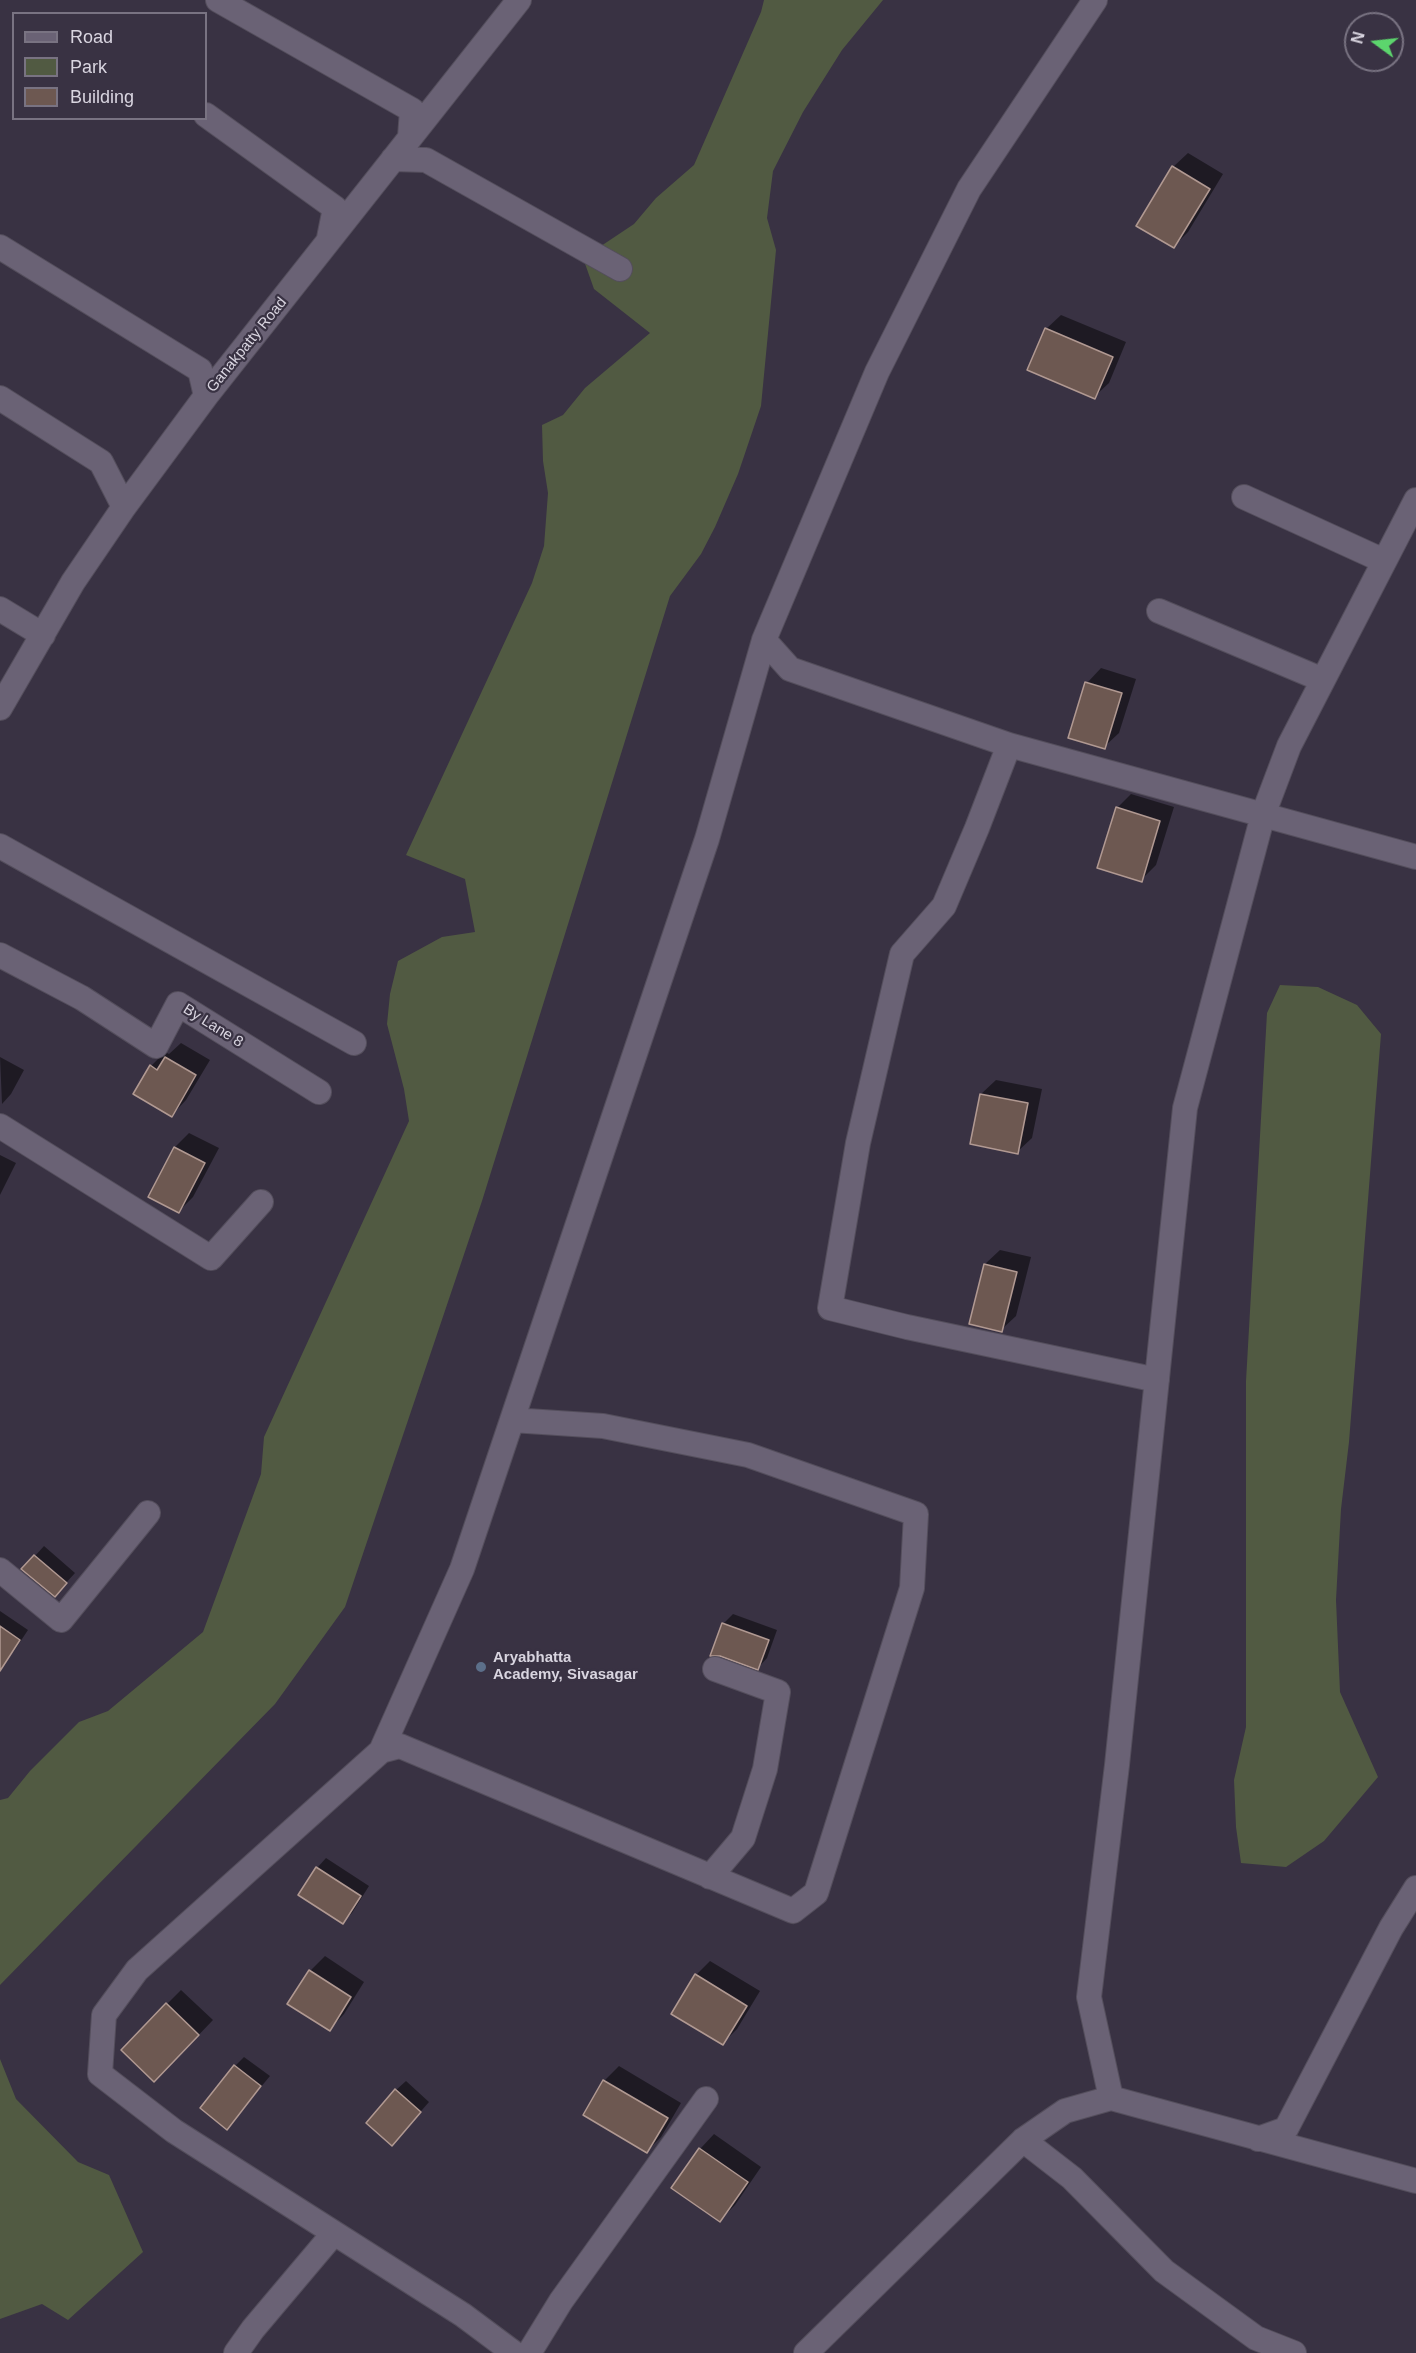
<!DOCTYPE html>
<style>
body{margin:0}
#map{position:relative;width:1416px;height:2353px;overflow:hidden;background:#393243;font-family:Helvetica,sans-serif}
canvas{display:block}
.legend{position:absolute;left:12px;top:12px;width:195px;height:108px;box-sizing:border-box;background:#393243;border:2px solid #797382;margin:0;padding:8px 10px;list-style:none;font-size:18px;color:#d9d5e0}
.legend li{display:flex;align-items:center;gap:12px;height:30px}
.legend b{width:30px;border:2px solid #797382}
.north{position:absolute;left:1344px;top:12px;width:60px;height:60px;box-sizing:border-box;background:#393243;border:2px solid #797382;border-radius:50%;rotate:285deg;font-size:16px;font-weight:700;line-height:24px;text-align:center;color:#d9d5e0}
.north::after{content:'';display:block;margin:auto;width:21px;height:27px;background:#5cd56d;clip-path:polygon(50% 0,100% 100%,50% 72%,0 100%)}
</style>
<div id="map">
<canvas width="1416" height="2353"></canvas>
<ul class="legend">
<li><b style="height:8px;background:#6a6275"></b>Road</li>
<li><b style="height:16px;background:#515a42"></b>Park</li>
<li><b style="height:16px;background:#6d5851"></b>Building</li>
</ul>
<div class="north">N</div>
</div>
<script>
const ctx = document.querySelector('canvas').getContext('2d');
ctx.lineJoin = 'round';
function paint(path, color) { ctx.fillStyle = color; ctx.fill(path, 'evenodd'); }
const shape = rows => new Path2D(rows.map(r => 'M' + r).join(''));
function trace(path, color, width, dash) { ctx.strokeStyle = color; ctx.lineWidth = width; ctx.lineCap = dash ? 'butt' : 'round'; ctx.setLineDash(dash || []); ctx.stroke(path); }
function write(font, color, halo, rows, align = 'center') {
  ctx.font = font + ' Helvetica,sans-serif'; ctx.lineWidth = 4.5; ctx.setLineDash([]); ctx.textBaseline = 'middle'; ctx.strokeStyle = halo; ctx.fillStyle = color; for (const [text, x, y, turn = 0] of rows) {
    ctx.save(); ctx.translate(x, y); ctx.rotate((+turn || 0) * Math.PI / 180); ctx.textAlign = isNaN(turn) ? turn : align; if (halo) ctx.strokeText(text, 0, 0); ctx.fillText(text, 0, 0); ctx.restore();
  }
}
paint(shape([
 [764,0,883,0,842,50,803,112,773,171,767,218,776,250,761,406,738,474,715,527,701,554,670,596,482,1201,345,1607,275,1704,0,1985,0,1800,8,1798,30,1771,79,1722,108,1711,203,1632,261,1474,264,1437,409,1121,404,1089,387,1024,390,994,398,961,442,937,475,932,465,879,406,855,532,583,544,546,548,493,543,461,542,425,563,415,585,388,650,333,594,289,583,258,634,224,656,198,694,165,761,12],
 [1280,985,1318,987,1357,1005,1381,1034,1349,1442,1341,1509,1336,1600,1340,1692,1378,1777,1324,1841,1286,1867,1241,1863,1236,1827,1234,1780,1246,1727,1246,1381,1267,1013],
 [0,2059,16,2099,78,2162,109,2175,143,2252,68,2320,42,2304,0,2319]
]), '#515a42');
paint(shape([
 [1188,153,1223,174,1188,232,1174,246,1173,167],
 [1061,315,1126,342,1109,383,1094,397,1046,329],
 [1101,668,1136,679,1119,733,1104,747,1087,683],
 [1131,794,1174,807,1156,865,1141,880,1117,808],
 [181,1043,210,1060,186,1100,172,1115,151,1066,165,1052,169,1054],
 [0,1057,24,1070,11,1094,2,1104],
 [996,1080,1042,1089,1032,1138,1017,1152,971,1143,981,1094],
 [189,1133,219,1148,193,1197,179,1211,150,1196,175,1147],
 [0,1155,16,1163,0,1195],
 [1000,1250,1031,1257,1016,1316,1001,1330,971,1322,985,1264],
 [44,1546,75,1573,64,1585,35,1556],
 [0,1611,28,1630,14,1651,5,1661,0,1657],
 [733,1614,777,1630,767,1658,758,1668,723,1624],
 [326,1858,369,1886,352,1913,343,1922,317,1868],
 [325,1956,364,1982,344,2014,330,2029,310,1971],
 [710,1961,760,1991,737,2029,723,2043,696,1975],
 [181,1990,213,2020,169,2066,167,2004],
 [244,2057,270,2076,227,2128,235,2066],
 [619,2066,681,2103,661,2137,647,2151,604,2081],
 [406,2081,429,2102,401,2134,396,2090],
 [714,2134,761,2167,735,2205,720,2220,700,2149]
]), '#0007');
const building = shape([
 [1172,166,1210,189,1174,248,1136,226,1172,166],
 [1045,328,1113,357,1095,399,1027,370,1045,328],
 [1085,682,1122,693,1105,749,1068,738,1085,682],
 [1116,807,1160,821,1142,882,1097,868,1116,807],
 [165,1057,196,1075,172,1117,133,1094,150,1065,157,1070,165,1057],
 [980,1094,1028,1103,1018,1154,970,1144,980,1094],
 [174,1147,205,1163,179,1213,148,1197,174,1147],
 [984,1264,1017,1272,1002,1332,969,1324,984,1264],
 [34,1555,67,1583,55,1597,21,1569,34,1555],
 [722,1623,769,1640,758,1670,720,1656,710,1656,722,1623],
 [0,1626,20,1640,0,1671,0,1626],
 [316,1867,361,1896,343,1924,298,1895,316,1867],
 [309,1970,351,1997,330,2031,287,2004,309,1970],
 [695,1974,747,2006,723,2045,671,2014,695,1974],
 [166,2003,199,2035,154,2082,121,2050,166,2003],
 [234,2065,261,2086,227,2130,200,2108,234,2065],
 [603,2080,668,2118,647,2153,583,2115,603,2080],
 [395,2089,421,2112,392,2146,366,2123,395,2089],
 [699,2148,748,2182,720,2222,671,2188,699,2148]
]);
paint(building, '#6d5851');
trace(building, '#b19992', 1.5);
const minor = shape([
 [218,0,412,110,410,137],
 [206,115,335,208,329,238],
 [393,159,426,160,620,269],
 [0,247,200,370,206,396],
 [0,398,101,462,124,507],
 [1244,497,1384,561],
 [0,609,43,635],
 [1159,611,1323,680],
 [764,640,790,669,1009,745,1416,857],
 [0,708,73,582,124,507,206,396,519,0],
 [1009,745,977,828,944,906,902,954,858,1143,830,1308,907,1327,1157,1380],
 [0,846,354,1043],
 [0,955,82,998,156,1046,178,1004,319,1092],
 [0,1126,211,1258,261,1202],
 [0,1570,61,1620,148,1513],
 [381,1751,400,1746,793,1911,816,1893,912,1588,916,1514,748,1455,603,1426,512,1420],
 [710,1877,743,1838,765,1769,778,1692,715,1669],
 [1111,2098,1089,1997,1117,1765,1185,1108,1263,815,1289,746,1416,500],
 [1258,2139,1286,2129,1391,1928,1416,1888],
 [1023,2140,1072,2178,1164,2271,1256,2338,1294,2353],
 [236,2353,253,2329,334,2233],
 [514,2353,463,2315,174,2131,100,2074,104,2015,137,1970,381,1751,462,1569,707,839,764,640,877,372,969,189,1095,0],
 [529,2353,561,2301,706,2099],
 [806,2353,1023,2140,1065,2111,1111,2098,1416,2181]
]);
trace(minor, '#544e5c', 26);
trace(minor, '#6a6275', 24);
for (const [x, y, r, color] of [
 [481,1667,6,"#5c6f8a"]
]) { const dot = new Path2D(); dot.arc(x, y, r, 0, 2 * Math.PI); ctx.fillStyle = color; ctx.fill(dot); trace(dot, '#393243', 2); }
write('15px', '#d9d5e0', '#393243', [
 ["Ganakpatty Road",247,345,-51],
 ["By Lane 8",213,1026,32]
]);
write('bold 15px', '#d9d5e0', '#393243', [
 ["Aryabhatta",493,1658],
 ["Academy, Sivasagar",493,1675]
], 'left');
</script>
